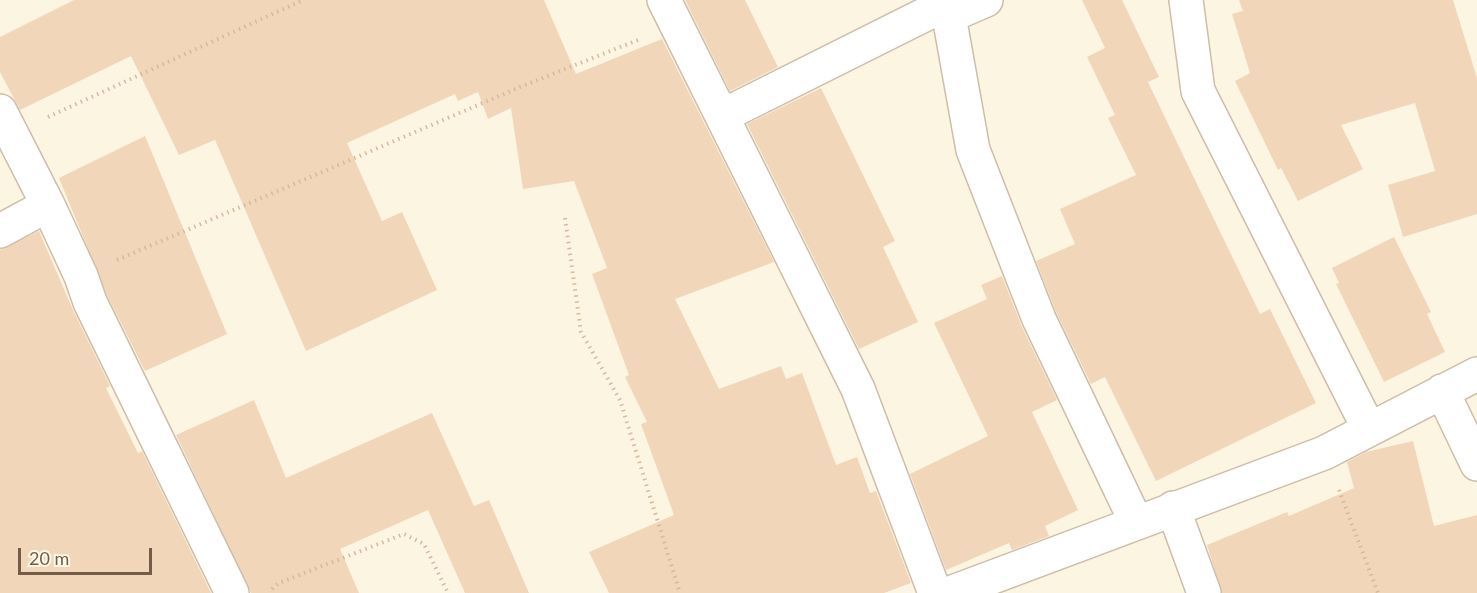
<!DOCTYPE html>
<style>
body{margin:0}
#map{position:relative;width:1477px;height:593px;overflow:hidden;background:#fcf5e2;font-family:Lato,sans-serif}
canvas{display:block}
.scale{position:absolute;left:18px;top:548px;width:134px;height:27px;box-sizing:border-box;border:3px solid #735d49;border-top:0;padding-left:8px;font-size:18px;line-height:21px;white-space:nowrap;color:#735d49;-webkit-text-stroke:4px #fff9e8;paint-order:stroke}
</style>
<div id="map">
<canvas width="1477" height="593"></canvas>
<div class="scale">20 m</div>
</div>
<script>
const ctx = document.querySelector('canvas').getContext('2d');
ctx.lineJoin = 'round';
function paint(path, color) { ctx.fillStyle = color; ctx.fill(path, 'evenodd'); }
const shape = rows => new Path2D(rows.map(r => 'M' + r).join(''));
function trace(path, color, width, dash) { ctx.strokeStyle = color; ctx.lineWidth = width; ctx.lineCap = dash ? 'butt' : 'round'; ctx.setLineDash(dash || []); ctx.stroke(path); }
paint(shape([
 [74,0,544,0,576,74,662,39,774,262,675,299,719,389,781,366,786,379,802,373,836,465,857,457,870,493,876,491,911,583,884,593,609,593,589,552,674,515,641,424,647,422,625,377,629,375,592,274,607,268,574,181,523,189,511,108,488,119,478,92,458,101,455,94,347,143,382,221,402,212,437,290,306,351,215,140,179,155,131,56,20,110,0,72,0,37],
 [685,0,745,0,778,67,730,91],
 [1082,0,1122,0,1159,77,1148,82,1195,180,1260,314,1270,309,1316,403,1156,481,1105,377,1091,384,1056,312,1036,261,1075,244,1060,209,1136,175,1108,118,1115,115,1087,57,1105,48],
 [1239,0,1453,0,1477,78,1477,214,1403,237,1388,185,1435,171,1415,103,1341,125,1363,169,1298,201,1281,168,1278,170,1235,81,1250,73,1232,14,1243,11],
 [821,88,895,241,883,247,918,322,859,349,747,124],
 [145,136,227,334,145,371,107,295,59,178],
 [39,231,73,310,110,386,106,388,138,453,142,451,211,593,0,593,0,250],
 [1394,237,1431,312,1427,314,1445,352,1384,382,1336,284,1339,283,1332,268],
 [1002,276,1022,327,1057,400,1032,412,1078,510,1045,526,1049,536,1012,550,1009,543,946,570,910,474,988,436,934,323,987,299,981,285],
 [254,400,286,478,432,413,474,506,489,500,529,593,465,593,428,510,340,549,359,593,251,593,176,435],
 [1413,441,1434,526,1477,515,1477,593,1222,593,1207,545,1287,512,1289,516,1354,488,1347,462,1366,452]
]), '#f1d6ba');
const minor = shape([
 [664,0,858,389,935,593],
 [942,0,949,16,973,150,1039,319,1136,522],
 [1186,0,1198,91,1369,429],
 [949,16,986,0],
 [0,111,48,205,81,276,90,302,232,593],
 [722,116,944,5],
 [0,231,48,205],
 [1442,391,1477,464],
 [1173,508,1204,593],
 [950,593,1324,453,1477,374]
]);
trace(minor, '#cdbda9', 36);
trace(shape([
 [48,117,303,0],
 [565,218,581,332,620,400,680,593],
 [117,260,520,87,638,40],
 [1339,490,1378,593],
 [272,589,279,583,404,534,424,544,448,593]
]), '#d6ba9e', 4, [1.5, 4.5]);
trace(minor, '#fff', 33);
</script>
